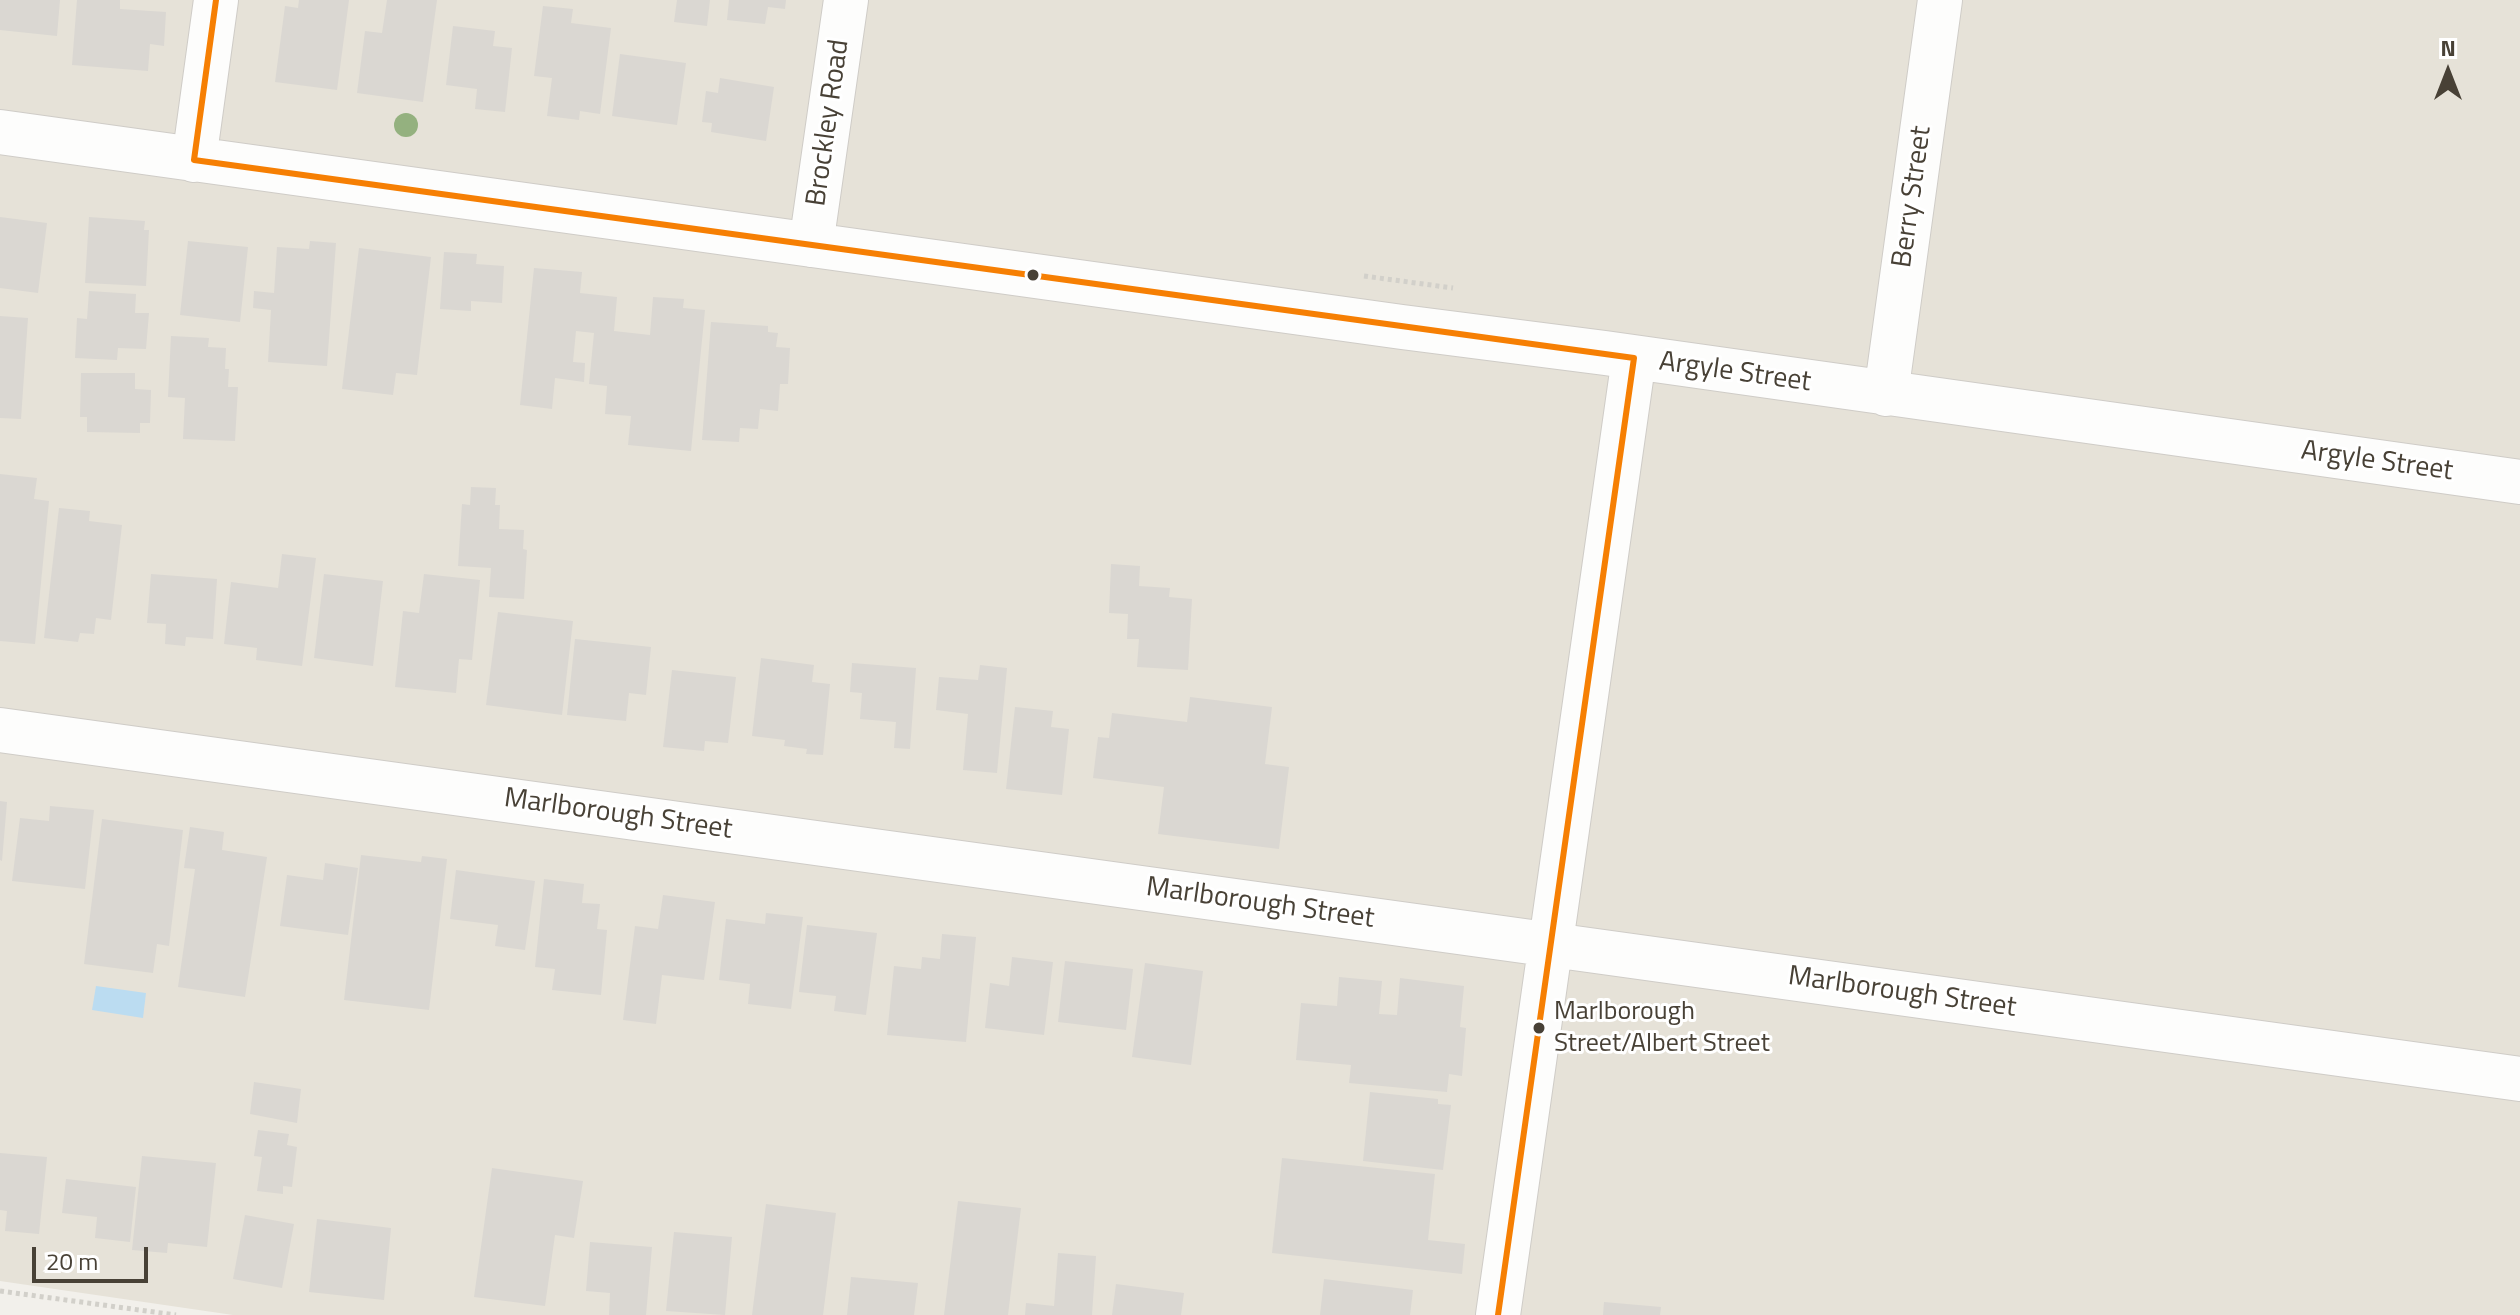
<!DOCTYPE html>
<style>
body{margin:0}
#map{position:relative;width:2520px;height:1315px;overflow:hidden;background:#f2f0eb;font-family:"Titillium Web",sans-serif}
canvas{display:block}
.north{position:absolute;left:2408px;top:32px;width:80px;height:80px;-webkit-text-stroke:6px #fff;paint-order:stroke;rotate:0deg;font-size:22px;font-weight:700;line-height:32px;text-align:center;color:#484136}
.north::after{content:'';display:block;margin:auto;width:28px;height:36px;background:#484136;clip-path:polygon(50% 0,100% 100%,50% 72%,0 100%)}
.scale{position:absolute;left:32px;top:1247px;width:116px;height:36px;box-sizing:border-box;border:4px solid #484136;border-top:0;padding-left:10px;font-size:24px;line-height:28px;white-space:nowrap;color:#484136;-webkit-text-stroke:6px #fff;paint-order:stroke}
</style>
<div id="map">
<canvas width="2520" height="1315"></canvas>
<div class="north">N</div>
<div class="scale">20 m</div>
</div>
<script>
const ctx = document.querySelector('canvas').getContext('2d');
ctx.lineJoin = 'round';
function paint(path, color) { ctx.fillStyle = color; ctx.fill(path, 'evenodd'); }
const shape = rows => new Path2D(rows.map(r => 'M' + r).join(''));
function trace(path, color, width, dash) { ctx.strokeStyle = color; ctx.lineWidth = width; ctx.lineCap = dash ? 'butt' : 'round'; ctx.setLineDash(dash || []); ctx.stroke(path); }
function write(font, color, halo, rows, align = 'center') {
  ctx.font = font + ' "Titillium Web",sans-serif'; ctx.lineWidth = 6; ctx.setLineDash([]); ctx.textBaseline = 'middle'; ctx.strokeStyle = halo; ctx.fillStyle = color; for (const [text, x, y, turn = 0] of rows) {
    ctx.save(); ctx.translate(x, y); ctx.rotate((+turn || 0) * Math.PI / 180); ctx.textAlign = isNaN(turn) ? turn : align; if (halo) ctx.strokeText(text, 0, 0); ctx.fillText(text, 0, 0); ctx.restore();
  }
}
paint(shape([
 [0,0,2520,0,2520,1315,233,1315,0,1281]
]), '#e6e2d8');
paint(shape([
 [96,986,146,993,143,1018,92,1010]
]), '#bbdcf1');
paint(shape([
 [0,0,60,0,57,36,0,30],
 [77,0,120,0,120,9,166,12,164,46,150,44,148,71,72,65],
 [299,0,349,0,337,90,275,82,285,6,298,8],
 [387,0,437,0,423,102,357,93,365,31,382,33],
 [677,0,710,0,707,26,674,22],
 [729,0,786,0,785,9,768,7,765,24,727,20],
 [543,6,573,9,571,23,611,28,600,114,580,111,579,120,547,116,552,78,534,76],
 [453,26,495,31,493,46,512,48,505,112,475,109,477,89,446,85],
 [620,54,686,63,677,125,612,116],
 [720,78,774,87,766,141,711,132,712,123,702,122,706,91,718,93],
 [0,217,47,223,38,293,0,288],
 [89,217,145,221,144,230,149,230,146,286,85,283],
 [188,241,248,247,240,322,180,315],
 [310,241,336,243,327,366,268,362,271,310,253,308,254,291,274,293,277,247,309,249],
 [359,248,431,257,417,375,396,373,393,395,342,389],
 [444,252,477,254,476,264,504,266,502,303,471,301,471,311,440,309],
 [534,268,582,272,580,293,617,297,614,331,650,335,653,297,684,299,683,308,705,310,691,451,628,445,631,416,605,414,607,386,589,384,594,333,576,331,573,362,585,363,584,382,555,378,552,409,520,405],
 [89,291,136,294,135,313,149,313,146,349,118,348,117,360,75,358,77,318,87,319],
 [0,316,28,318,21,419,0,418],
 [711,322,768,326,768,332,778,333,776,347,790,348,788,384,780,384,778,411,760,409,758,429,740,428,739,442,702,440],
 [171,336,209,338,208,347,226,348,225,369,229,369,228,387,238,387,235,441,183,439,185,398,168,397],
 [81,373,135,373,135,389,151,390,150,423,140,423,140,433,87,432,87,417,80,417],
 [0,474,37,478,34,499,49,501,35,644,0,641],
 [471,487,496,488,495,505,500,505,499,529,524,530,523,549,527,550,524,599,489,597,491,568,458,566,462,504,470,505],
 [59,508,90,511,89,521,122,525,111,620,96,618,94,634,80,633,78,642,44,638],
 [282,554,316,558,302,666,256,660,257,648,224,644,231,582,278,588],
 [1111,564,1140,566,1139,586,1170,588,1169,597,1192,599,1188,670,1137,667,1139,639,1127,639,1128,614,1109,613],
 [151,574,217,579,213,639,186,637,185,646,165,644,166,624,147,623],
 [324,574,383,581,373,666,314,658],
 [424,574,480,580,472,660,459,659,456,693,395,687,403,611,419,613],
 [498,612,573,621,562,715,486,705],
 [575,639,651,647,646,695,629,693,626,721,567,715],
 [761,658,814,665,812,682,830,684,823,755,806,754,807,749,784,746,785,740,752,736],
 [852,663,916,668,910,749,894,748,896,722,860,719,862,693,850,692],
 [980,665,1007,668,997,773,963,770,968,714,936,710,939,677,978,680],
 [672,670,736,677,728,743,705,741,704,751,663,747],
 [1190,697,1272,707,1265,764,1289,767,1279,849,1158,834,1164,787,1093,778,1098,737,1109,738,1112,713,1187,722],
 [1015,707,1053,711,1051,727,1069,729,1062,795,1006,789],
 [0,801,7,802,2,861,0,860],
 [50,806,94,810,85,889,12,881,20,818,49,821],
 [102,819,183,830,169,946,157,944,153,973,84,964],
 [190,827,224,832,222,850,267,857,245,997,178,987,195,869,184,868],
 [361,855,421,862,422,856,447,859,429,1010,344,1000],
 [325,863,358,868,348,935,280,926,287,875,323,880],
 [456,870,535,881,525,950,495,946,498,925,450,919],
 [544,879,584,884,582,903,600,904,597,929,607,930,601,995,552,990,555,969,535,967],
 [663,895,715,902,704,980,662,975,656,1024,623,1020,635,926,658,929],
 [766,913,803,917,791,1009,748,1004,750,984,719,980,726,919,765,924],
 [807,925,877,933,866,1015,834,1011,836,996,799,992],
 [942,934,976,937,966,1042,887,1035,894,966,921,969,922,957,940,959],
 [1012,957,1053,962,1044,1035,985,1028,990,983,1009,986],
 [1065,961,1133,969,1126,1030,1058,1022],
 [1145,963,1203,971,1191,1065,1132,1057],
 [1339,977,1382,981,1379,1014,1397,1015,1400,978,1464,986,1460,1027,1466,1028,1462,1076,1449,1074,1447,1092,1349,1083,1351,1065,1296,1060,1301,1003,1337,1006],
 [254,1082,301,1089,297,1123,250,1114],
 [1370,1092,1438,1099,1438,1104,1451,1105,1443,1170,1363,1161],
 [258,1130,289,1134,287,1145,297,1147,292,1187,283,1186,283,1194,257,1191,262,1157,254,1156],
 [0,1153,47,1157,39,1234,5,1231,7,1211,0,1210],
 [142,1156,216,1163,207,1247,168,1243,167,1253,132,1250],
 [1282,1158,1435,1174,1428,1240,1465,1244,1462,1274,1272,1253],
 [492,1168,583,1181,574,1238,555,1235,545,1306,474,1297],
 [66,1179,136,1187,130,1242,95,1238,97,1217,62,1213],
 [958,1201,1021,1208,1008,1315,944,1315],
 [766,1204,836,1213,823,1315,752,1315],
 [245,1215,294,1224,282,1288,233,1279],
 [317,1219,391,1228,384,1300,309,1292],
 [674,1232,732,1237,725,1315,666,1311],
 [590,1242,652,1247,646,1315,609,1315,610,1293,586,1291],
 [1058,1253,1096,1256,1092,1315,1025,1315,1026,1303,1054,1306],
 [851,1277,918,1283,914,1315,847,1315],
 [1324,1279,1413,1290,1410,1315,1320,1315],
 [1116,1284,1184,1293,1181,1315,1112,1315],
 [1604,1302,1661,1307,1660,1315,1603,1315]
]), '#dad7d2');
const minor = shape([
 [0,132,1402,327,1605,353,2520,482],
 [194,160,216,0],
 [811,245,846,0],
 [1886,394,1940,0],
 [0,730,2520,1079],
 [1498,1315,1634,358]
]);
trace(minor, '#cfccc7', 46);
trace(shape([
 [1364,276,1453,288],
 [0,1291,176,1315]
]), '#d2d0ca', 5, [4, 4]);
trace(minor, '#fdfdfc', 44);
trace(shape([
 [194,160,1634,358],
 [194,160,216,0],
 [1498,1315,1634,358]
]), '#f67f03', 6);
ctx.fillStyle = '#94b17f';
for (const [x, y] of [
 [406,125]
]) { ctx.beginPath(); ctx.arc(x, y, 12, 0, 2 * Math.PI); ctx.fill(); }
for (const [x, y, r, color] of [
 [1033,275,7,"#484136"],
 [1539,1028,7,"#484136"]
]) { const dot = new Path2D(); dot.arc(x, y, r, 0, 2 * Math.PI); ctx.fillStyle = color; ctx.fill(dot); trace(dot, '#fff', 3); }
write('26px', '#484136', '#fff', [
 ["Marlborough",1554,1013],
 ["Street/Albert Street",1554,1045]
], 'left');
write('28px', '#484136', '#fff', [
 ["Brockley Road",829,123,-82],
 ["Berry Street",1913,197,-82],
 ["Argyle Street",1735,373,8],
 ["Argyle Street",2377,462,8],
 ["Marlborough Street",618,815,8],
 ["Marlborough Street",1260,904,8],
 ["Marlborough Street",1902,993,8]
]);
</script>
